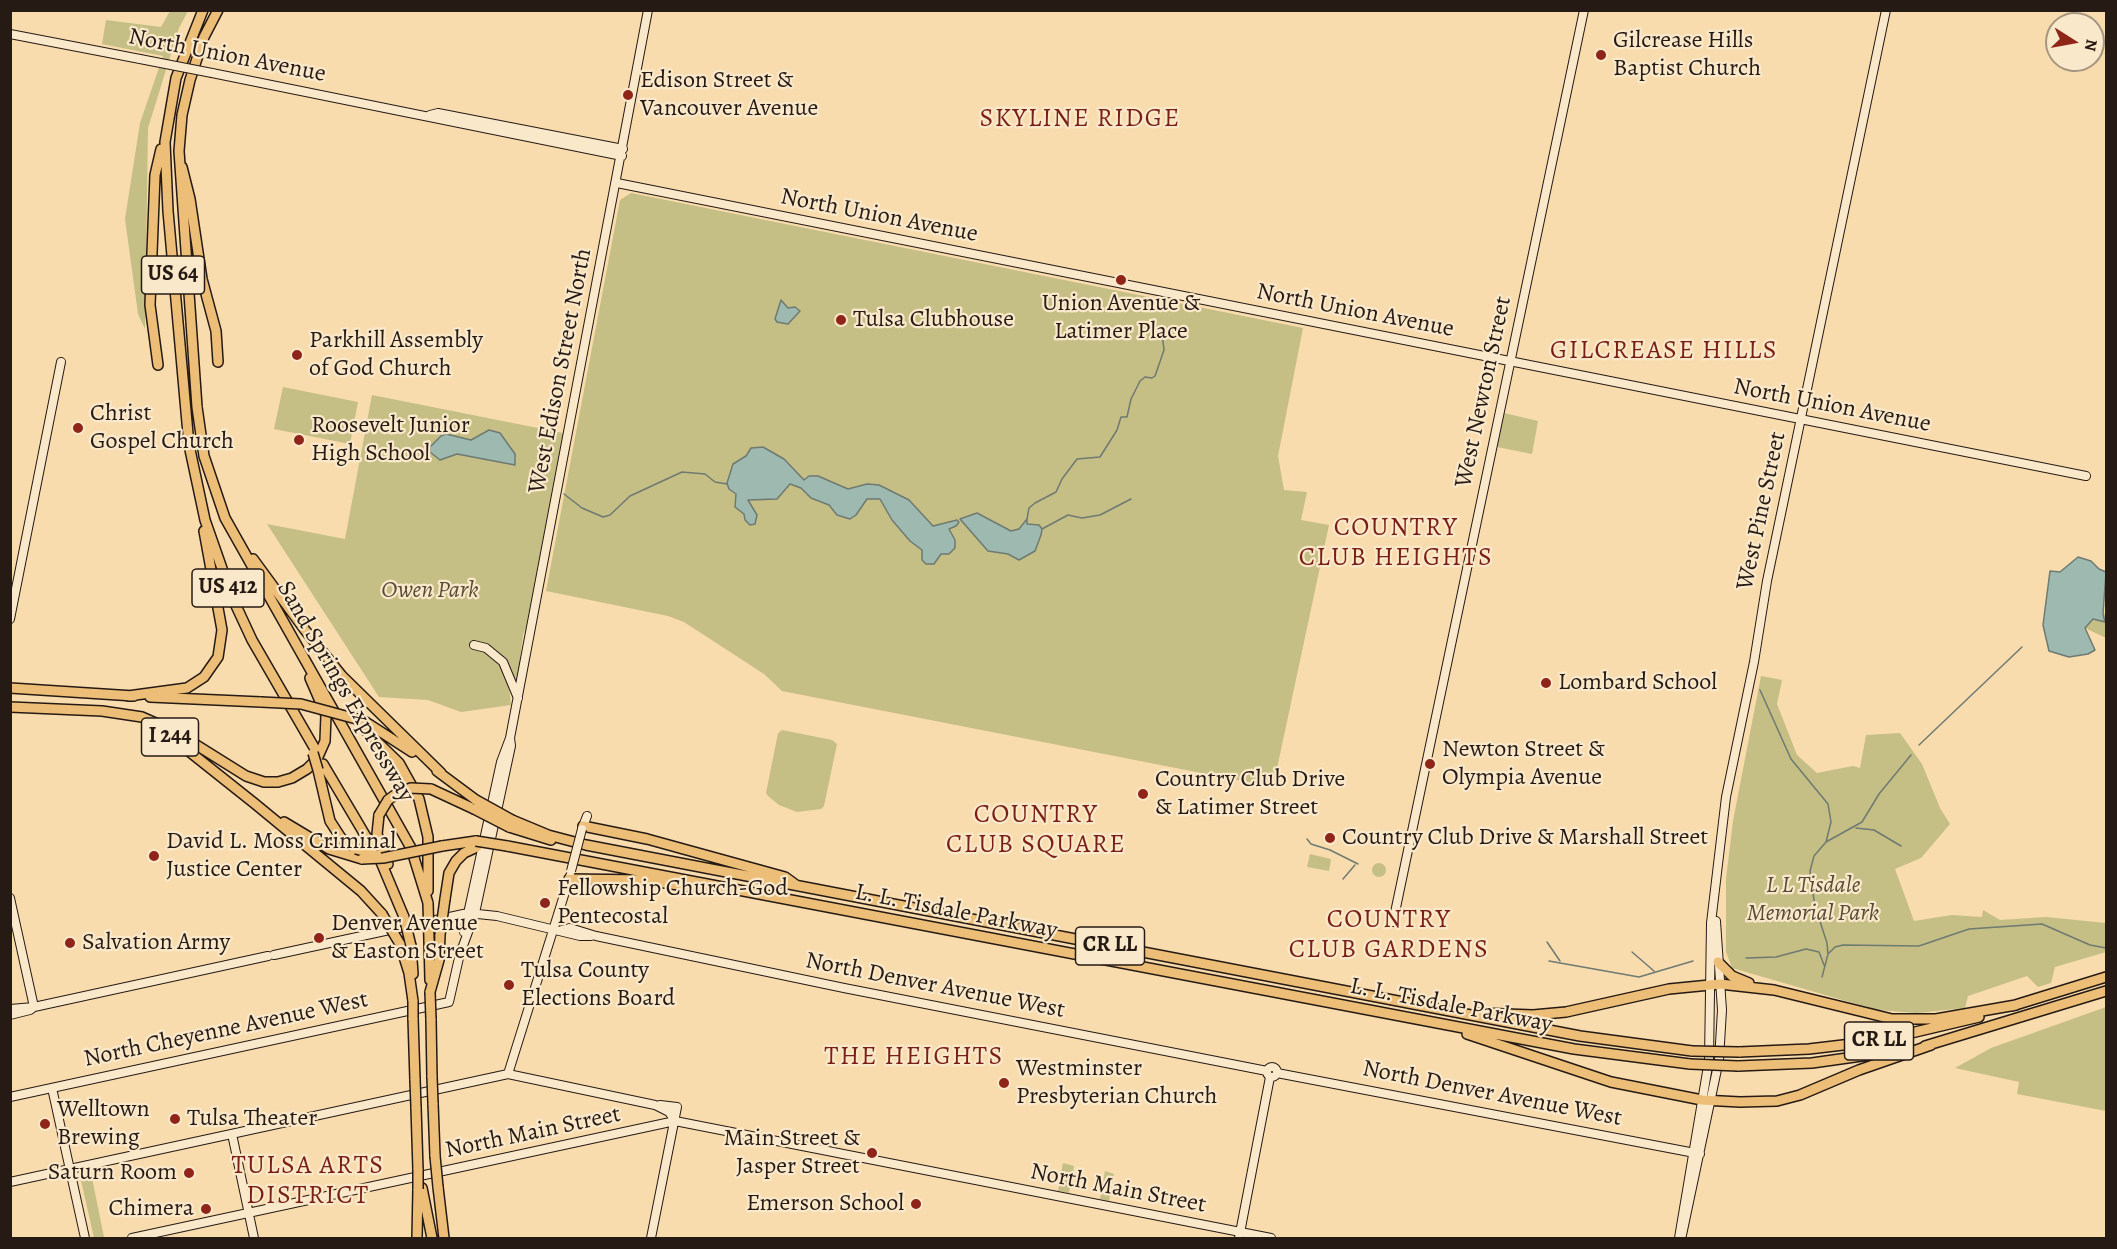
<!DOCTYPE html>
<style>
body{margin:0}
#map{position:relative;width:2117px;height:1249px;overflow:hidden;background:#f8dcae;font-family:Alegreya,serif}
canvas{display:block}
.frame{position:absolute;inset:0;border:12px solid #261a14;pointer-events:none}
.north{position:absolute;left:2045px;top:12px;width:60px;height:60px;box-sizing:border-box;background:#fae8ca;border:2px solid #a59681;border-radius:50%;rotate:101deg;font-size:16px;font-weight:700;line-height:24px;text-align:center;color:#261a14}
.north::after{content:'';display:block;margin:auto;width:21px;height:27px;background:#8f2418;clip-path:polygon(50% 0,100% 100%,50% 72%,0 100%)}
</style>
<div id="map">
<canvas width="2117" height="1249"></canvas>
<div class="frame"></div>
<div class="north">N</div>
</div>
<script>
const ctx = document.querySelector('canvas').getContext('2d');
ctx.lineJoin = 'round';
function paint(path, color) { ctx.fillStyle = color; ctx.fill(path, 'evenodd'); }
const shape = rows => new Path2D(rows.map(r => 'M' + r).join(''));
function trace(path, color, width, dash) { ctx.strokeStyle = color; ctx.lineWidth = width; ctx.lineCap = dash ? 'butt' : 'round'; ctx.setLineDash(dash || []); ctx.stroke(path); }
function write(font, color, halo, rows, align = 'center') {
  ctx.font = font + ' Alegreya,serif'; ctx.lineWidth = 4.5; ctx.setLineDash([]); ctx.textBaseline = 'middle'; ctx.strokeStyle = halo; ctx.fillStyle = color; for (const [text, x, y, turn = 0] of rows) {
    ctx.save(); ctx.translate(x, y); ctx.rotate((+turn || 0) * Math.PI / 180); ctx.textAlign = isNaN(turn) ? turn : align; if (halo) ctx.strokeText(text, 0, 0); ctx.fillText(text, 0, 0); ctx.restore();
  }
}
paint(shape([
 [170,11,188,11,179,28,148,128,145,329,138,314,125,219,140,123,163,56,102,44,106,20,161,27],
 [631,193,1303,328,1278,456,1284,490,1307,492,1301,520,1329,525,1273,787,782,691,764,674,684,622,668,616,546,591,620,200],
 [283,387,358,402,350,444,274,429],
 [372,395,563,433,526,627,523,635,519,669,515,681,509,686,511,705,461,712,428,700,379,697,267,524,345,539],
 [1504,413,1538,421,1532,454,1497,447],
 [2106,613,2106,638,2085,628,2093,619],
 [1761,676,1782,680,1777,704,1797,755,1817,773,1853,766,1860,768,1866,735,1900,733,1922,764,1940,808,1950,824,1921,858,1895,869,1914,921,1952,915,1982,917,1983,910,2000,920,2046,917,2106,923,2106,952,2055,967,2051,983,2038,987,2027,976,1968,996,1965,1008,1917,1013,1877,1010,1732,968,1726,952,1726,879,1733,821],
 [782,730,832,740,837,744,824,806,821,809,797,812,779,805,768,796,766,793,778,733],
 [1310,854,1331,859,1329,871,1307,867],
 '1372 870a7 7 0 1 1 14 0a7 7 0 1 1-14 0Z',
 [2106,1007,2106,1111,2017,1094,2019,1082,1955,1068,1991,1048],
 [1063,1163,1074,1166,1069,1193,1058,1191],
 [1105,1171,1114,1174,1109,1201,1100,1199],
 [91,1173,104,1237,99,1238,94,1238,80,1176]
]), '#c5be85');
const water = shape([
 [781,300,788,308,795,307,800,311,788,324,777,322,775,319,781,300],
 [489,430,500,433,515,454,515,465,457,454,440,460,430,452,430,447,441,436,446,434,471,440,489,430],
 [763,447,784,459,804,480,809,476,818,476,848,489,867,484,879,485,909,500,933,526,957,520,959,522,956,526,949,529,955,540,955,548,949,554,941,554,934,564,926,564,922,560,922,550,910,541,892,520,880,499,867,499,856,515,850,519,837,515,829,505,811,498,801,488,790,484,777,499,748,500,757,515,755,524,750,525,745,520,744,514,735,507,736,494,729,489,727,483,733,464,746,456,751,448,763,447],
 [977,513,1011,531,1019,529,1027,519,1027,524,1039,525,1042,529,1041,535,1035,551,1019,560,1008,554,988,551,960,519,977,513],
 [2078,557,2091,561,2099,569,2106,572,2103,614,2105,622,2093,619,2085,628,2095,650,2088,654,2069,657,2049,651,2043,625,2050,571,2060,572,2078,557]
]);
paint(water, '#9ebab0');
trace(water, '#6e7a72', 1.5);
trace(shape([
 [1163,308,1163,302],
 [564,494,582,508,603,517,610,515,630,496,682,472,705,474,715,482,727,484],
 [1027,519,1029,508,1035,503,1056,492,1062,479,1077,459,1100,457,1117,430,1121,417,1127,417,1131,399,1140,381,1145,377,1152,378,1155,376,1164,350,1162,333],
 [1042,529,1068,515,1082,518,1100,515,1131,499],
 [1760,690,1791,759,1828,804,1831,822,1826,842],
 [1919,745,2022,647],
 [1856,828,1874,830,1901,846],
 [1307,839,1311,844,1330,850,1358,864],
 [1343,879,1355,865],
 [1547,942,1560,961],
 [1632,952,1654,971],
 [1828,954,1835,947,1843,945,1919,946,1969,929,2042,924,2090,945,2106,948],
 [1746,958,1776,957,1806,949,1819,952,1824,965],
 [1549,961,1639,977,1693,961],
 [1822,977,1828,954,1827,943,1815,906,1811,882,1810,871,1814,856,1826,842,1862,822,1879,794,1911,755]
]), '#6e7a72', 1.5);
const secondary = shape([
 [10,34,140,59],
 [212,73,622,156],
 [430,115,438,113,623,149],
 [617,183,2086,476],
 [10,619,61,362],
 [474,645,486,648,503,662,518,698],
 [582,829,587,816],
 [10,898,34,1007],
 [1393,922,1584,10],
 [562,930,570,928,596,936,844,988,1267,1071],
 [464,932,501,762,510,738],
 [460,954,475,913,511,746,510,738,648,10],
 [274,955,468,913,497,916,580,936,591,936],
 [10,1009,34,1007,268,956],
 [10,1015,30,1010,34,1007],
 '1267 1072a5 5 0 1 1 10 0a5 5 0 1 1-10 0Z',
 [1277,1073,1700,1154],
 [508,1074,570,876],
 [52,1088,85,1238],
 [10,1097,449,1002,461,949],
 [232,1134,254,1238],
 [10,1182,508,1074,655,1105,669,1112,675,1121],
 [1682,1235,1719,1060,1722,1010,1716,921],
 [132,1238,675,1121,1271,1238],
 [651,1238,677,1107,660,1105],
 [1239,1238,1270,1077],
 [1679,1238,1709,1060,1711,923,1726,797,1754,662,1767,581,1886,10]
]);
const highway = shape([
 [203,10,176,78,165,142,168,211,189,445,205,520,232,597,252,640,315,749],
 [218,10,204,37,190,80,182,115,179,151,197,407,204,456,225,518,411,848,428,903],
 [182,167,190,199,202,279,216,331,218,362],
 [158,365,150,305,155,175,161,149],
 [253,559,305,630,342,676,441,773],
 [10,688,134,696],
 [128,696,187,688,204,677,218,657,222,630,204,531],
 [150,697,261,702],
 [10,707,102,711,142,717,174,731,246,776,264,782,278,782,292,778,307,769,317,759,325,741,326,715,310,678],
 [364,721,412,752],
 [151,727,171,737,254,803,361,891,382,914],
 [364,729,399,763,419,799,428,837,428,891],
 [323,764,381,862,404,917],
 [318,770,330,821,341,838,356,849],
 [437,771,476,800],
 [431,789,474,809],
 [379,815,377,834,388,864],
 [512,820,548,835,586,845,1580,1036,1692,1051],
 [284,822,329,849,362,859],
 [583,826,647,839,785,877,796,885],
 [509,827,551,840],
 [442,846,476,841],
 [507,846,1574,1049,1690,1064],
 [569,879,645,880,705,889],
 [445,899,449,873,456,861,464,853,477,847],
 [429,940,430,980],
 [400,944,409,973,413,1001],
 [411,946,413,974],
 [1718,962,1732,976,1749,983],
 [430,992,439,960,440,935],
 [2012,1006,2106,977],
 [1478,1013,1533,1015,1566,1012,1669,989,1720,984,1774,990,1892,1019,1936,1019,2016,1005],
 [413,1018,415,1080],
 [431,1019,432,1077],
 [1467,1034,1611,1082,1702,1100,1740,1102,1777,1101,1800,1095,1859,1070,1931,1045],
 [1925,1046,2106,991],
 [1739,1052,1809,1049,1877,1041,1979,1017],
 [1738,1066,1812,1063,1897,1051],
 [433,1103,435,1156],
 [416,1107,418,1170],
 [438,1187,444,1238],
 [422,1188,432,1238],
 [417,1238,418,1189]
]);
trace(secondary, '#261a14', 10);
trace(highway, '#261a14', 12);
trace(secondary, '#fae8ca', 8);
trace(highway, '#ecbe77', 9);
const secondaryBridge = shape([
 [140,59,212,73],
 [571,871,582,829]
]);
const highwayBridge = shape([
 [261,702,301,704,364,721],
 [313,753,318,770],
 [476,800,512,820],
 [474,809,509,827],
 [379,815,388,800,399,792,411,788,431,789],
 [476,841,507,846],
 [356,849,377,855],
 [362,859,383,858,442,846],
 [428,903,429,940],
 [382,914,400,944],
 [404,917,411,946],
 [440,935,445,899],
 [430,992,431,1019],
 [413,1001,413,1018],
 [1692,1051,1739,1052],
 [1690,1064,1738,1066],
 [432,1077,433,1103],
 [415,1080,416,1107],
 [435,1156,438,1187],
 [418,1170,418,1189]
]);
trace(secondaryBridge, '#261a14', 10, []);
trace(highwayBridge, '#261a14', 12, []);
trace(secondaryBridge, '#fae8ca', 8);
trace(highwayBridge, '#ecbe77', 9);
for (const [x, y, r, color] of [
 [1601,55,6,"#8f2418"],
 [628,95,6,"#8f2418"],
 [1121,280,6,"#8f2418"],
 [841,320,6,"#8f2418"],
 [297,355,6,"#8f2418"],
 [78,428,6,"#8f2418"],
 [299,440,6,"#8f2418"],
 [1546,683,6,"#8f2418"],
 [1430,764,6,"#8f2418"],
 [1143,794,6,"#8f2418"],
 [1330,838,6,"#8f2418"],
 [154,856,6,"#8f2418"],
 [545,903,6,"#8f2418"],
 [319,938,6,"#8f2418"],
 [70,943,6,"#8f2418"],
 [509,985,6,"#8f2418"],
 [1004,1083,6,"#8f2418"],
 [175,1119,6,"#8f2418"],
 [45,1124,6,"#8f2418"],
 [872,1153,6,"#8f2418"],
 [189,1173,6,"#8f2418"],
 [916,1204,6,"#8f2418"],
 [206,1209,6,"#8f2418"]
]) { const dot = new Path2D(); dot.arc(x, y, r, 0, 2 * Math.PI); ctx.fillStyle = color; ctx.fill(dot); trace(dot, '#fae8ca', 2); }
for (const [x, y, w] of [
 [173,275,63],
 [228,588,72],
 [170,737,57],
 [1110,946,69],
 [1879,1041,69]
]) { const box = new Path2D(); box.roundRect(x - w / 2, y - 19, w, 38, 4.5); ctx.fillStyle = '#fae8ca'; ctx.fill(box); trace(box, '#261a14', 1.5); }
write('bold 22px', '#261a14', null, [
 ["US 64",173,275],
 ["US 412",228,588],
 ["I 244",170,737],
 ["CR LL",1110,946],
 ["CR LL",1879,1041]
]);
write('24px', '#261a14', '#fae8ca', [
 ["Gilcrease Hills",1613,41],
 ["Baptist Church",1613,69],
 ["Edison Street &",640,81],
 ["Vancouver Avenue",640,109],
 ["Union Avenue &",1121,304,"center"],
 ["Latimer Place",1121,332,"center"],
 ["Tulsa Clubhouse",853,320],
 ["Parkhill Assembly",309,341],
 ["of God Church",309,369],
 ["Christ",90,414],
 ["Gospel Church",90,442],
 ["Roosevelt Junior",311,426],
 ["High School",311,454],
 ["Lombard School",1558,683],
 ["Newton Street &",1442,750],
 ["Olympia Avenue",1442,778],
 ["Country Club Drive",1155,780],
 ["& Latimer Street",1155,808],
 ["Country Club Drive & Marshall Street",1342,838],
 ["David L. Moss Criminal",166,842],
 ["Justice Center",166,870],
 ["Fellowship Church-God",557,889],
 ["Pentecostal",557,917],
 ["Denver Avenue",331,924],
 ["& Easton Street",331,952],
 ["Salvation Army",82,943],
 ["Tulsa County",521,971],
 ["Elections Board",521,999],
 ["Westminster",1016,1069],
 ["Presbyterian Church",1016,1097],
 ["Welltown",57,1110],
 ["Brewing",57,1138],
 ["Tulsa Theater",187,1119],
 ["Main Street &",860,1139,"right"],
 ["Jasper Street",860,1167,"right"],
 ["Saturn Room",177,1173,"right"],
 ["Emerson School",904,1204,"right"],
 ["Chimera",194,1209,"right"]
], 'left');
write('24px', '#261a14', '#fae8ca', [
 ["North Union Avenue",227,56,11],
 ["North Union Avenue",879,216,11],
 ["North Union Avenue",1355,311,11],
 ["West Edison Street North",561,371,-79],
 ["West Newton Street",1484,392,-78],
 ["North Union Avenue",1832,406,11],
 ["West Pine Street",1762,511,-78],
 ["Sand Springs Expressway",345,692,60],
 ["L. L. Tisdale Parkway",956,912,11],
 ["North Denver Avenue West",935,986,11],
 ["L. L. Tisdale Parkway",1451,1006,11],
 ["North Cheyenne Avenue West",226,1030,-12],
 ["North Denver Avenue West",1492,1094,11],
 ["North Main Street",533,1133,-12],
 ["North Main Street",1118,1189,11]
]);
write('italic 24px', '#564b36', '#fae8ca', [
 ["Owen Park",430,591],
 ["L L Tisdale",1813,886],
 ["Memorial Park",1813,914]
]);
ctx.letterSpacing = '1.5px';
write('26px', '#7a1f14', '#fae8ca', [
 ["SKYLINE RIDGE",1080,120],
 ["GILCREASE HILLS",1664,352],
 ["COUNTRY",1396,529],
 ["CLUB HEIGHTS",1396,559],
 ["COUNTRY",1036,816],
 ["CLUB SQUARE",1036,846],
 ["COUNTRY",1389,921],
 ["CLUB GARDENS",1389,951],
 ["THE HEIGHTS",914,1058],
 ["TULSA ARTS",308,1167],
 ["DISTRICT",308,1197]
]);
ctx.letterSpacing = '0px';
</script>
